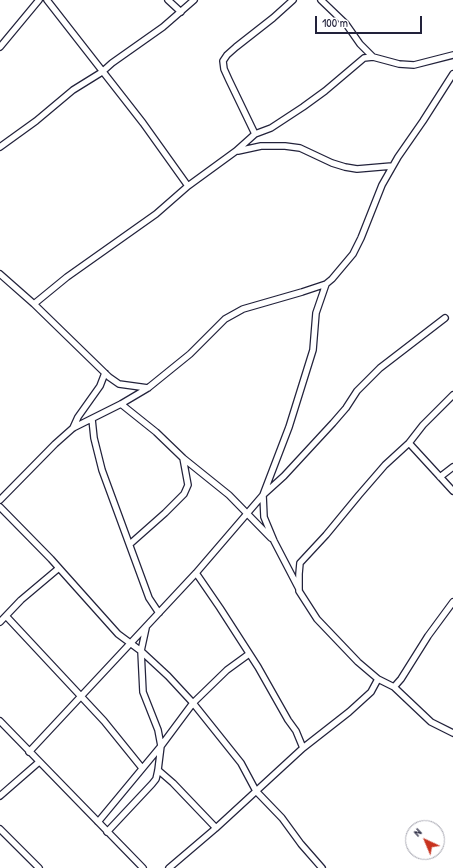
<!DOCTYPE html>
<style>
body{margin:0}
#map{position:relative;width:453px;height:868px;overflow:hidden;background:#fff;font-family:"Patrick Hand",sans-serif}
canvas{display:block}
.north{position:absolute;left:405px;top:820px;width:40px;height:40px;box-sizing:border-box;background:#fff;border:1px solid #a7a7b1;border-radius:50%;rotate:316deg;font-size:11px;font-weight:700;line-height:16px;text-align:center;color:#22223b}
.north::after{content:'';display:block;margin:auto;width:14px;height:18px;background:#c8321e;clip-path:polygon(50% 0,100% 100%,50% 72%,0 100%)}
.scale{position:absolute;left:315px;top:16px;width:107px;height:18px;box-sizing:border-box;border:2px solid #22223b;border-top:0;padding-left:5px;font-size:12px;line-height:14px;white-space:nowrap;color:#22223b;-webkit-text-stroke:3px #fff;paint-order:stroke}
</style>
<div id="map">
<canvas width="453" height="868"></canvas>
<div class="north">N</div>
<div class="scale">100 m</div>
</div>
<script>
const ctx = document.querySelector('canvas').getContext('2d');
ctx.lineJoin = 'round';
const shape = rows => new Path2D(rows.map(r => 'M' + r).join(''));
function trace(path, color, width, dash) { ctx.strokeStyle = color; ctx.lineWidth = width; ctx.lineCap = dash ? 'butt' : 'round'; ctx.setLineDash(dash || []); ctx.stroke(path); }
const street = shape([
 [47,0,143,123,188,186],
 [168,0,181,12],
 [321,0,346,24,360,44,373,57],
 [0,47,39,0],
 [255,134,229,80,224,69,223,61,227,55,236,47,273,18,293,0],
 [0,147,36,121,73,90,102,72,112,63,163,27,194,0],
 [238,151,261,146,285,146,300,148,332,163,345,167,357,169,392,166],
 [0,274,34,304,109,377,119,384,148,388],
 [34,304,67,277,156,214,188,186,236,151,255,134,271,128,303,107,325,91,364,58,373,57,399,64,414,65,453,55],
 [453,395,423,425,409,443,385,465,359,495,326,535,300,563,299,574,299,591,317,619,358,662,378,679,394,687,431,722,453,733],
 [121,404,156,432,183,458,188,485,184,494,165,513,130,544],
 [92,419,94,438,102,470,149,598,159,613],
 [73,428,78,417,100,386,105,373],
 [409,443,453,491],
 [183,458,229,495,271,538],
 [440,477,453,467],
 [0,500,55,444,73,428,121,404,148,388,190,354,225,319,243,309,302,292,326,284,332,279,353,254,361,238,382,185,398,157,423,121,453,74],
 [0,507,51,559,59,568],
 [196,573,220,608,258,667,288,720,296,731,303,748],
 [299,589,274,541,264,517,263,495,289,427,313,350,316,313,326,284],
 [6,616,104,721,142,768],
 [0,622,21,600,59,568,118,634,141,651,168,676,193,703,241,763,256,791,282,818,301,844,322,868],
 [394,687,401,679,428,636,453,602],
 [0,721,143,868],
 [29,752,196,573,263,495,284,476,333,423,346,408,357,391,380,368,445,318],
 [158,770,173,783,216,828],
 [0,796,39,762],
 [98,822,161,746,193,703,227,670,249,654],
 [0,829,39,868],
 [107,832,152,784,156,779,158,770,161,746,158,730,143,692,141,651,146,628],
 [169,868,216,828,303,748,349,712,371,692,378,679]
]);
trace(street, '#22223b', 8);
trace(street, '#fff', 5.5);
</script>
